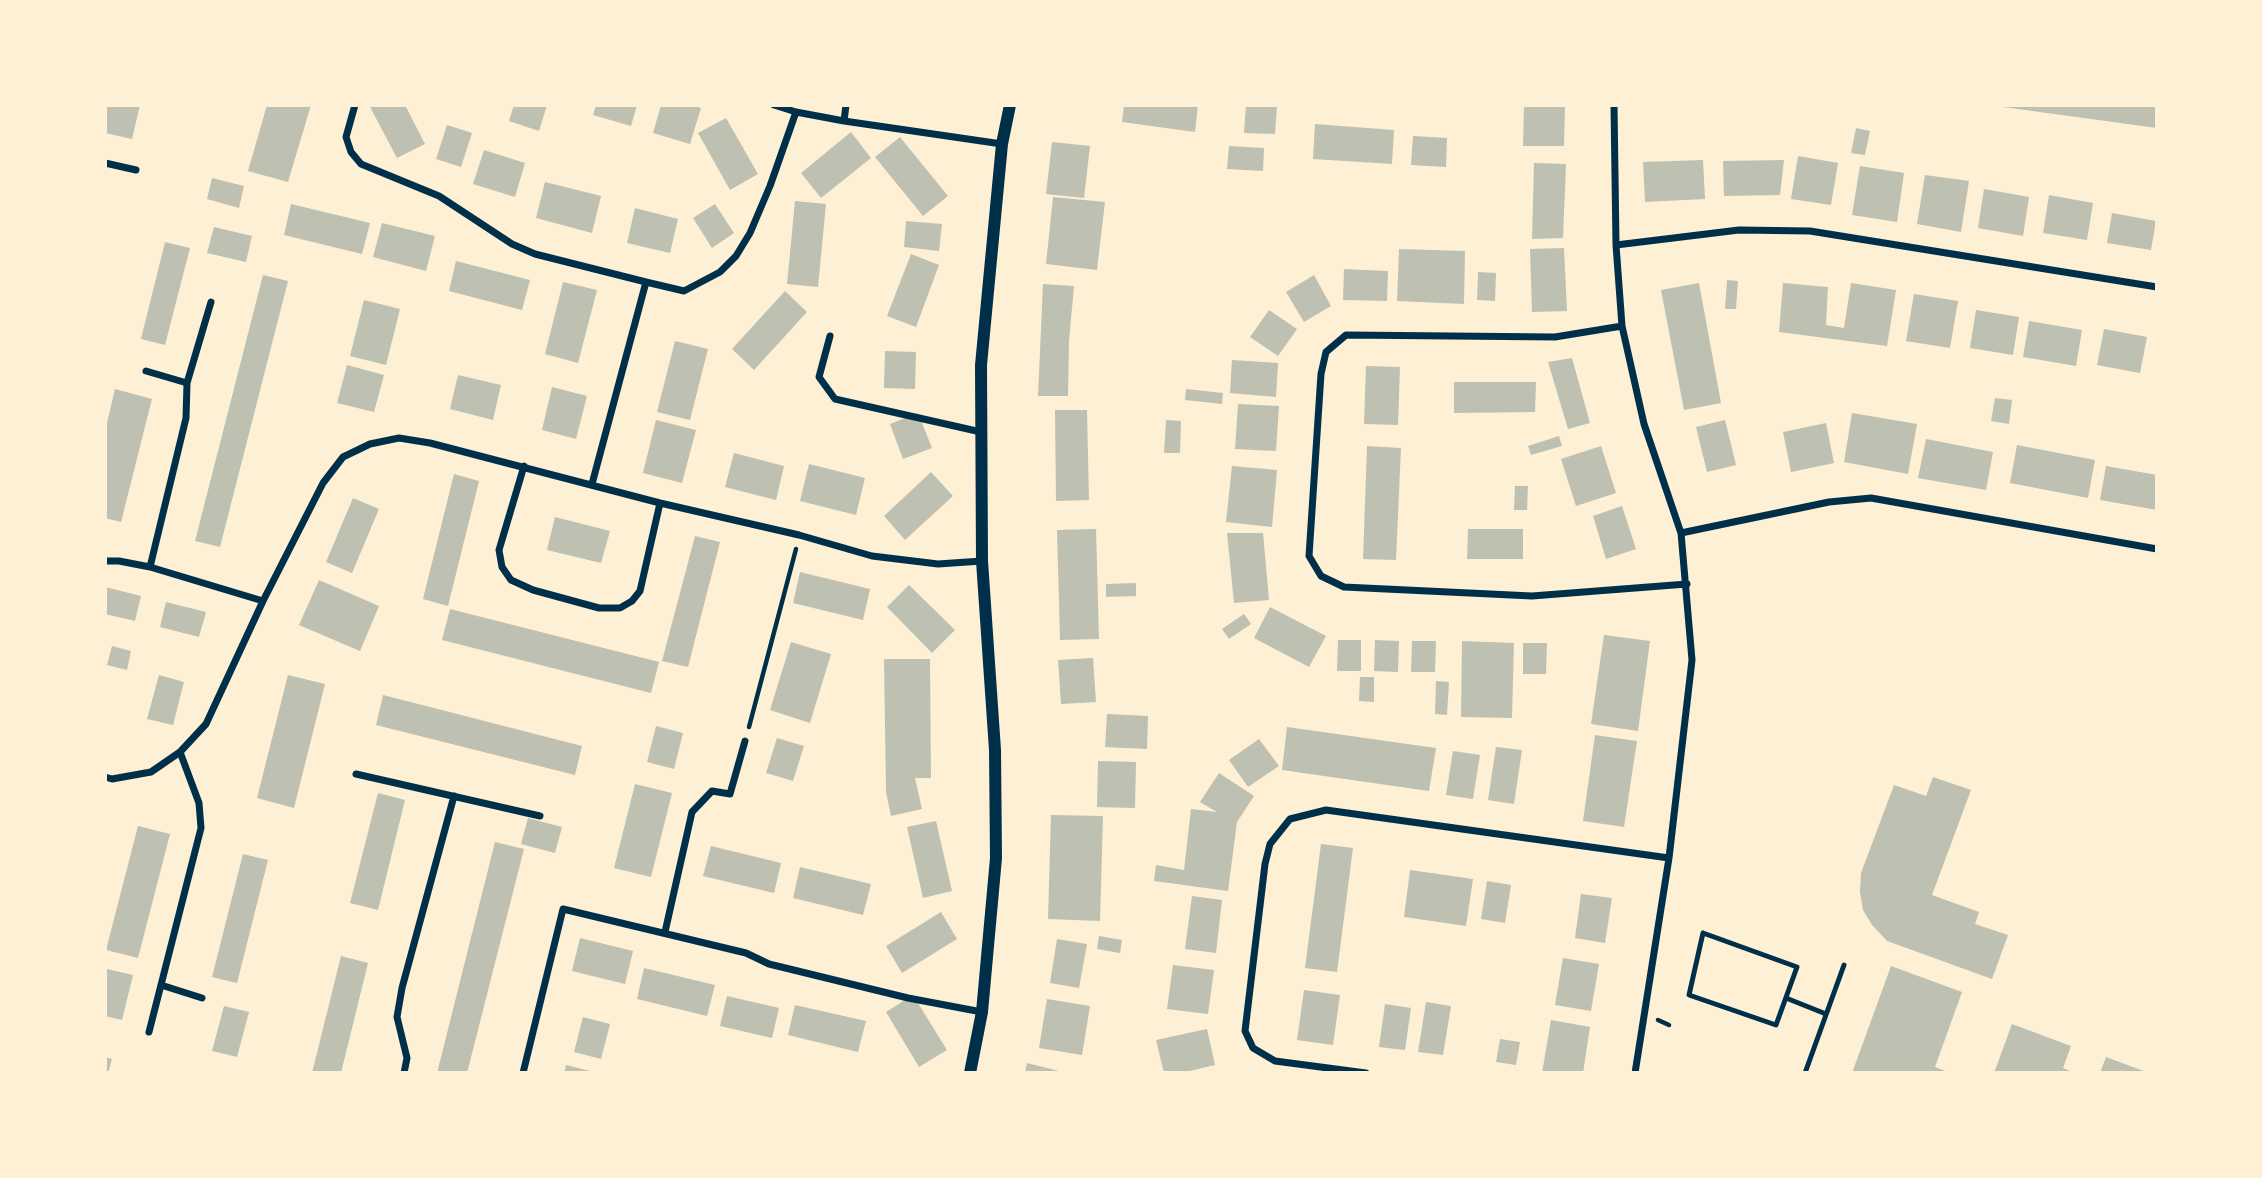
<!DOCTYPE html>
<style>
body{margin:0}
#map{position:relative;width:2262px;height:1178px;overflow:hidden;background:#fdf0d5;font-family:"Archivo Narrow",sans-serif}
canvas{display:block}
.frame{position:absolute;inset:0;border:107px solid #fdf0d5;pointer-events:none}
</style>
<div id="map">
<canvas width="2262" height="1178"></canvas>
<div class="frame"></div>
</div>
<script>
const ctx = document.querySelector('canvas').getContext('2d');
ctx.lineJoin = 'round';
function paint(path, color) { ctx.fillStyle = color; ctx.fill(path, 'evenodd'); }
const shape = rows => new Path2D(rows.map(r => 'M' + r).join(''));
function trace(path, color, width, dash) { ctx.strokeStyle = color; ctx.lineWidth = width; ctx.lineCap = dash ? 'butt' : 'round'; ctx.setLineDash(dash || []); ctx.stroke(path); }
paint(shape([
 [105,105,140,105,132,139,105,133],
 [267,105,311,105,288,182,248,171],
 [369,105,405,105,425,144,397,158],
 [514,105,547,105,539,131,509,121],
 [596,105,637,105,631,126,593,115],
 [661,105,691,105,701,108,690,144,653,133],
 [1124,105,1198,105,1195,132,1122,122],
 [1246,105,1277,105,1275,134,1244,133],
 [1524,105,1565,105,1564,146,1523,146],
 [2003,105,2157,105,2157,128,2003,107],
 [726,118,758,174,730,190,698,133],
 [1315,124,1394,130,1392,164,1313,159],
 [447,125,472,133,461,167,436,159],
 [1856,128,1870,131,1865,155,1851,153],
 [851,132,871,158,821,198,801,173],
 [1413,136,1447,138,1446,167,1411,165],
 [900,137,948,196,923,216,875,157],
 [1052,142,1090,146,1084,198,1046,194],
 [1229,146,1264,148,1263,171,1227,169],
 [484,150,525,163,515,197,473,184],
 [1798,156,1838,163,1831,205,1791,199],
 [1703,160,1705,199,1645,202,1643,162],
 [1784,160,1780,195,1724,196,1723,161],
 [1534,163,1566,164,1563,238,1532,239],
 [1860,166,1904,173,1897,222,1852,215],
 [1925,175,1969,181,1961,232,1917,224],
 [212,178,244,186,239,208,207,199],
 [545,182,601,196,592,233,536,218],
 [1984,189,2029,197,2023,236,1978,228],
 [2049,195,2093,203,2087,240,2043,233],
 [1053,197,1105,202,1097,270,1046,264],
 [795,201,826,204,818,287,787,284],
 [291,204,370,223,362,254,284,235],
 [715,204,734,233,712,248,693,218],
 [635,208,678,219,670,253,627,243],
 [2112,213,2156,221,2151,250,2107,243],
 [906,221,942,224,939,251,904,247],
 [382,223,435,236,426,271,373,257],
 [214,227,252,236,246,262,207,253],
 [165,242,190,248,165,345,141,339],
 [1564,248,1567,311,1532,312,1530,249],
 [1399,249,1465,251,1464,304,1397,301],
 [911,254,939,265,916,327,887,316],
 [456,261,530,280,522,310,449,291],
 [1344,269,1388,271,1387,301,1343,300],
 [1478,272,1496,273,1495,301,1477,300],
 [263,275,288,281,220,547,195,541],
 [1314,275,1331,306,1304,322,1286,292],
 [1727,280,1738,281,1736,309,1725,309],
 [563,282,597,290,578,363,545,354],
 [1699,283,1721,403,1684,410,1661,290],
 [1783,283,1828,287,1826,325,1844,328,1851,283,1896,290,1887,346,1779,332],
 [1043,284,1074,286,1069,341,1068,396,1038,396],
 [785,291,807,312,754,370,732,349],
 [1914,294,1958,301,1950,348,1906,341],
 [364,300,400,309,386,365,350,356],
 [1269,310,1297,329,1278,356,1250,337],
 [1976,310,2019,317,2013,355,1970,348],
 [2029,321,2082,330,2076,366,2023,357],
 [2104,329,2147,337,2140,373,2097,365],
 [675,341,708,349,690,420,657,412],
 [885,351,916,352,915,389,884,388],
 [1572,358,1590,423,1568,429,1548,362],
 [1232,360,1278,363,1276,397,1230,393],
 [347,365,384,375,374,412,337,403],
 [1366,366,1400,367,1398,425,1364,424],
 [458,375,501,385,493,420,450,409],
 [1454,382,1536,382,1535,412,1454,413],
 [552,387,587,396,576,439,542,430],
 [115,389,152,399,121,522,105,518,105,431],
 [1186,389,1223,393,1222,404,1185,400],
 [1995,398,2012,400,2009,424,1991,421],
 [1238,404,1279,406,1276,451,1235,449],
 [1055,410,1087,410,1089,500,1056,501],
 [918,413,932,448,903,459,890,424],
 [1852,413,1917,424,1908,474,1844,462],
 [656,420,696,430,682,483,643,473],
 [1166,420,1181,421,1180,453,1164,453],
 [1725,420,1736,465,1707,472,1696,427],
 [1826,423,1834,463,1791,472,1783,432],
 [1559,436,1562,446,1531,455,1528,446],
 [1926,439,1993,452,1986,490,1918,478],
 [2017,445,2095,460,2088,498,2010,483],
 [1367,446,1401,448,1396,560,1363,559],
 [1601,446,1616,493,1576,506,1561,459],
 [734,453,784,466,776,500,725,487],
 [809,464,865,478,856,515,800,501],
 [1232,466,1277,470,1272,527,1226,522],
 [2106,466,2157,475,2157,510,2100,500],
 [931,472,953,496,905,540,884,516],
 [454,474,479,481,448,606,423,599],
 [1515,486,1528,486,1527,510,1514,510],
 [353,498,379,509,352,573,326,562],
 [1622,506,1636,549,1606,559,1593,516],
 [555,517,610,531,601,563,547,550],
 [1096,529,1099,639,1060,640,1057,530],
 [1468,529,1523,529,1523,559,1467,559],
 [1227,533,1263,533,1269,600,1234,603],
 [695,536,720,542,688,667,662,661],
 [800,572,870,589,863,620,793,603],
 [319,580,379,606,360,651,299,625],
 [1136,583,1136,596,1106,597,1106,584],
 [909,585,955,630,932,653,887,607],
 [105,587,141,596,135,621,105,614],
 [166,602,206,612,199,637,160,627],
 [1270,607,1326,636,1309,667,1254,638],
 [450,609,659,662,651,693,442,640],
 [1244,614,1251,624,1229,639,1222,629],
 [1604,635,1650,641,1638,731,1591,724],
 [1338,640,1361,640,1361,671,1337,671],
 [1375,640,1399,641,1398,672,1374,671],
 [1412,641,1436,641,1435,672,1411,672],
 [1462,641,1514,643,1512,718,1461,717],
 [791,642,831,654,810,723,770,710],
 [1523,643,1547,643,1546,674,1523,674],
 [112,646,131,651,127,670,107,665],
 [1093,658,1096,702,1061,704,1058,660],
 [884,659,930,659,931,778,915,778,922,809,891,816,886,792],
 [159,675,184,682,173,725,147,719],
 [288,675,325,684,294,808,257,798],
 [1360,677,1374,677,1374,702,1359,701],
 [1436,681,1449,682,1447,715,1435,714],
 [383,695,582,746,575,775,376,725],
 [1107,714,1148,716,1147,749,1105,747],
 [656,726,683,733,674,769,647,762],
 [1287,727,1436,748,1429,791,1282,770],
 [1595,735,1637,741,1624,827,1583,821],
 [777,738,804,746,793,781,766,773],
 [1259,739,1279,766,1248,787,1229,760],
 [1496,747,1522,750,1514,804,1488,800],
 [1453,751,1480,755,1473,799,1446,795],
 [1098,761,1136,762,1135,808,1097,807],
 [1219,773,1254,796,1237,822,1228,891,1154,881,1156,865,1184,870,1191,809,1217,812,1200,802],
 [1933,777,1971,790,1932,895,1979,912,1975,924,2008,935,1992,979,1887,941,1872,925,1863,910,1860,892,1861,873,1894,785,1926,796],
 [635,784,672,793,651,877,614,868],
 [378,793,405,800,378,910,350,903],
 [1051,815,1103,816,1100,921,1048,919],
 [528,818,562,827,555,853,521,844],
 [936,821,952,891,923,898,907,827],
 [138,826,170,834,138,958,106,950],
 [495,842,524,849,467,1073,437,1073],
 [1321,844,1353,848,1337,972,1305,968],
 [711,846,781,863,774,893,703,876],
 [243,854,268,860,237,983,212,977],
 [800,867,871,884,863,915,793,898],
 [1410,870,1473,879,1466,926,1404,917],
 [1487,881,1511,885,1505,923,1481,919],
 [1581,894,1612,898,1605,943,1575,938],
 [1192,896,1222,900,1216,953,1185,949],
 [941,912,957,939,902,973,886,946],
 [1099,936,1122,940,1120,953,1097,949],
 [580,938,633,951,625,984,572,971],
 [1057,939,1087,944,1079,988,1050,983],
 [341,956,368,963,341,1073,312,1073],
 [1563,958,1599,964,1591,1011,1555,1005],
 [1173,965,1214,970,1208,1014,1167,1009],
 [1891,966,1962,992,1935,1067,1951,1073,1852,1073],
 [644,968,715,985,707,1016,637,999],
 [107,969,133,975,122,1020,105,1016,105,978],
 [1304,990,1340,995,1333,1045,1297,1040],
 [913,995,947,1050,919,1067,886,1012],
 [727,996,779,1008,772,1038,720,1026],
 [1047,999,1090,1006,1082,1055,1039,1048],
 [1426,1002,1451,1006,1443,1055,1418,1052],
 [1385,1004,1411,1008,1405,1050,1379,1047],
 [795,1005,866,1021,858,1052,788,1035],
 [224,1006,249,1012,237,1057,212,1051],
 [583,1017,610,1024,601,1059,574,1052],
 [1551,1020,1590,1027,1583,1073,1542,1073],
 [2012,1024,2071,1046,2063,1068,2075,1073,1994,1073],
 [1207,1029,1215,1065,1181,1073,1164,1073,1156,1040],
 [1500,1039,1520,1042,1516,1065,1496,1062],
 [105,1057,112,1059,108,1073,105,1073],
 [2106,1057,2149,1073,2100,1073],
 [1027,1063,1063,1072,1063,1073,1025,1073],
 [566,1065,594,1072,594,1073,564,1073]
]), '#bec0b2');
trace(shape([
 [749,727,796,549],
 [1658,1020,1669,1025]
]), '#003049', 4.5);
trace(shape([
 [1703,933,1797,967,1776,1025,1689,995,1703,933],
 [1786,998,1826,1014],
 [1805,1073,1844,965]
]), '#003049', 5);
trace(shape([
 [355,105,346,137,351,152,361,164,439,196,512,244,535,254,646,282,592,484],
 [774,105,796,112,844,121,1002,144],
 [1614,105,1616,245,1622,326,1644,424,1681,533,1692,660,1669,858,1635,1073],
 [844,121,846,105],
 [105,163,136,170],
 [1616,245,1739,230,1810,231,2157,287],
 [646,282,684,291,720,272,736,256,750,233,770,186,796,112],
 [1622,326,1555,337,1346,335,1326,352,1321,374,1309,556,1321,576,1344,587,1532,596,1687,584],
 [830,336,819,377,835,399,981,432],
 [146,371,187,383],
 [524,466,499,550,502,567,511,580,533,590,599,608,620,608,632,601,640,591,660,503],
 [1681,533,1829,502,1871,498,2157,549],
 [105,561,119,561,150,567,263,601],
 [150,567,186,418,187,383,211,302],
 [356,774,540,816],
 [105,777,112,779,151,772,180,752,206,724,263,601,323,483,343,457,370,444,399,438,430,443,660,503,799,535,872,556,938,564,982,561],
 [665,932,692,812,712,791,730,794,745,741],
 [161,985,202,998],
 [149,1032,201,828,199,803,180,752],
 [404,1073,407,1058,397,1017,402,988,454,796],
 [523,1073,563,909,746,953,769,964,908,998,982,1012],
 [1366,1073,1275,1061,1253,1048,1245,1031,1265,864,1270,844,1290,819,1326,810,1669,858]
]), '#003049', 7);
trace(shape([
 [970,1073,982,1012,996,858,995,750,982,561,981,365,1002,144,1010,105]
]), '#003049', 12);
</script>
